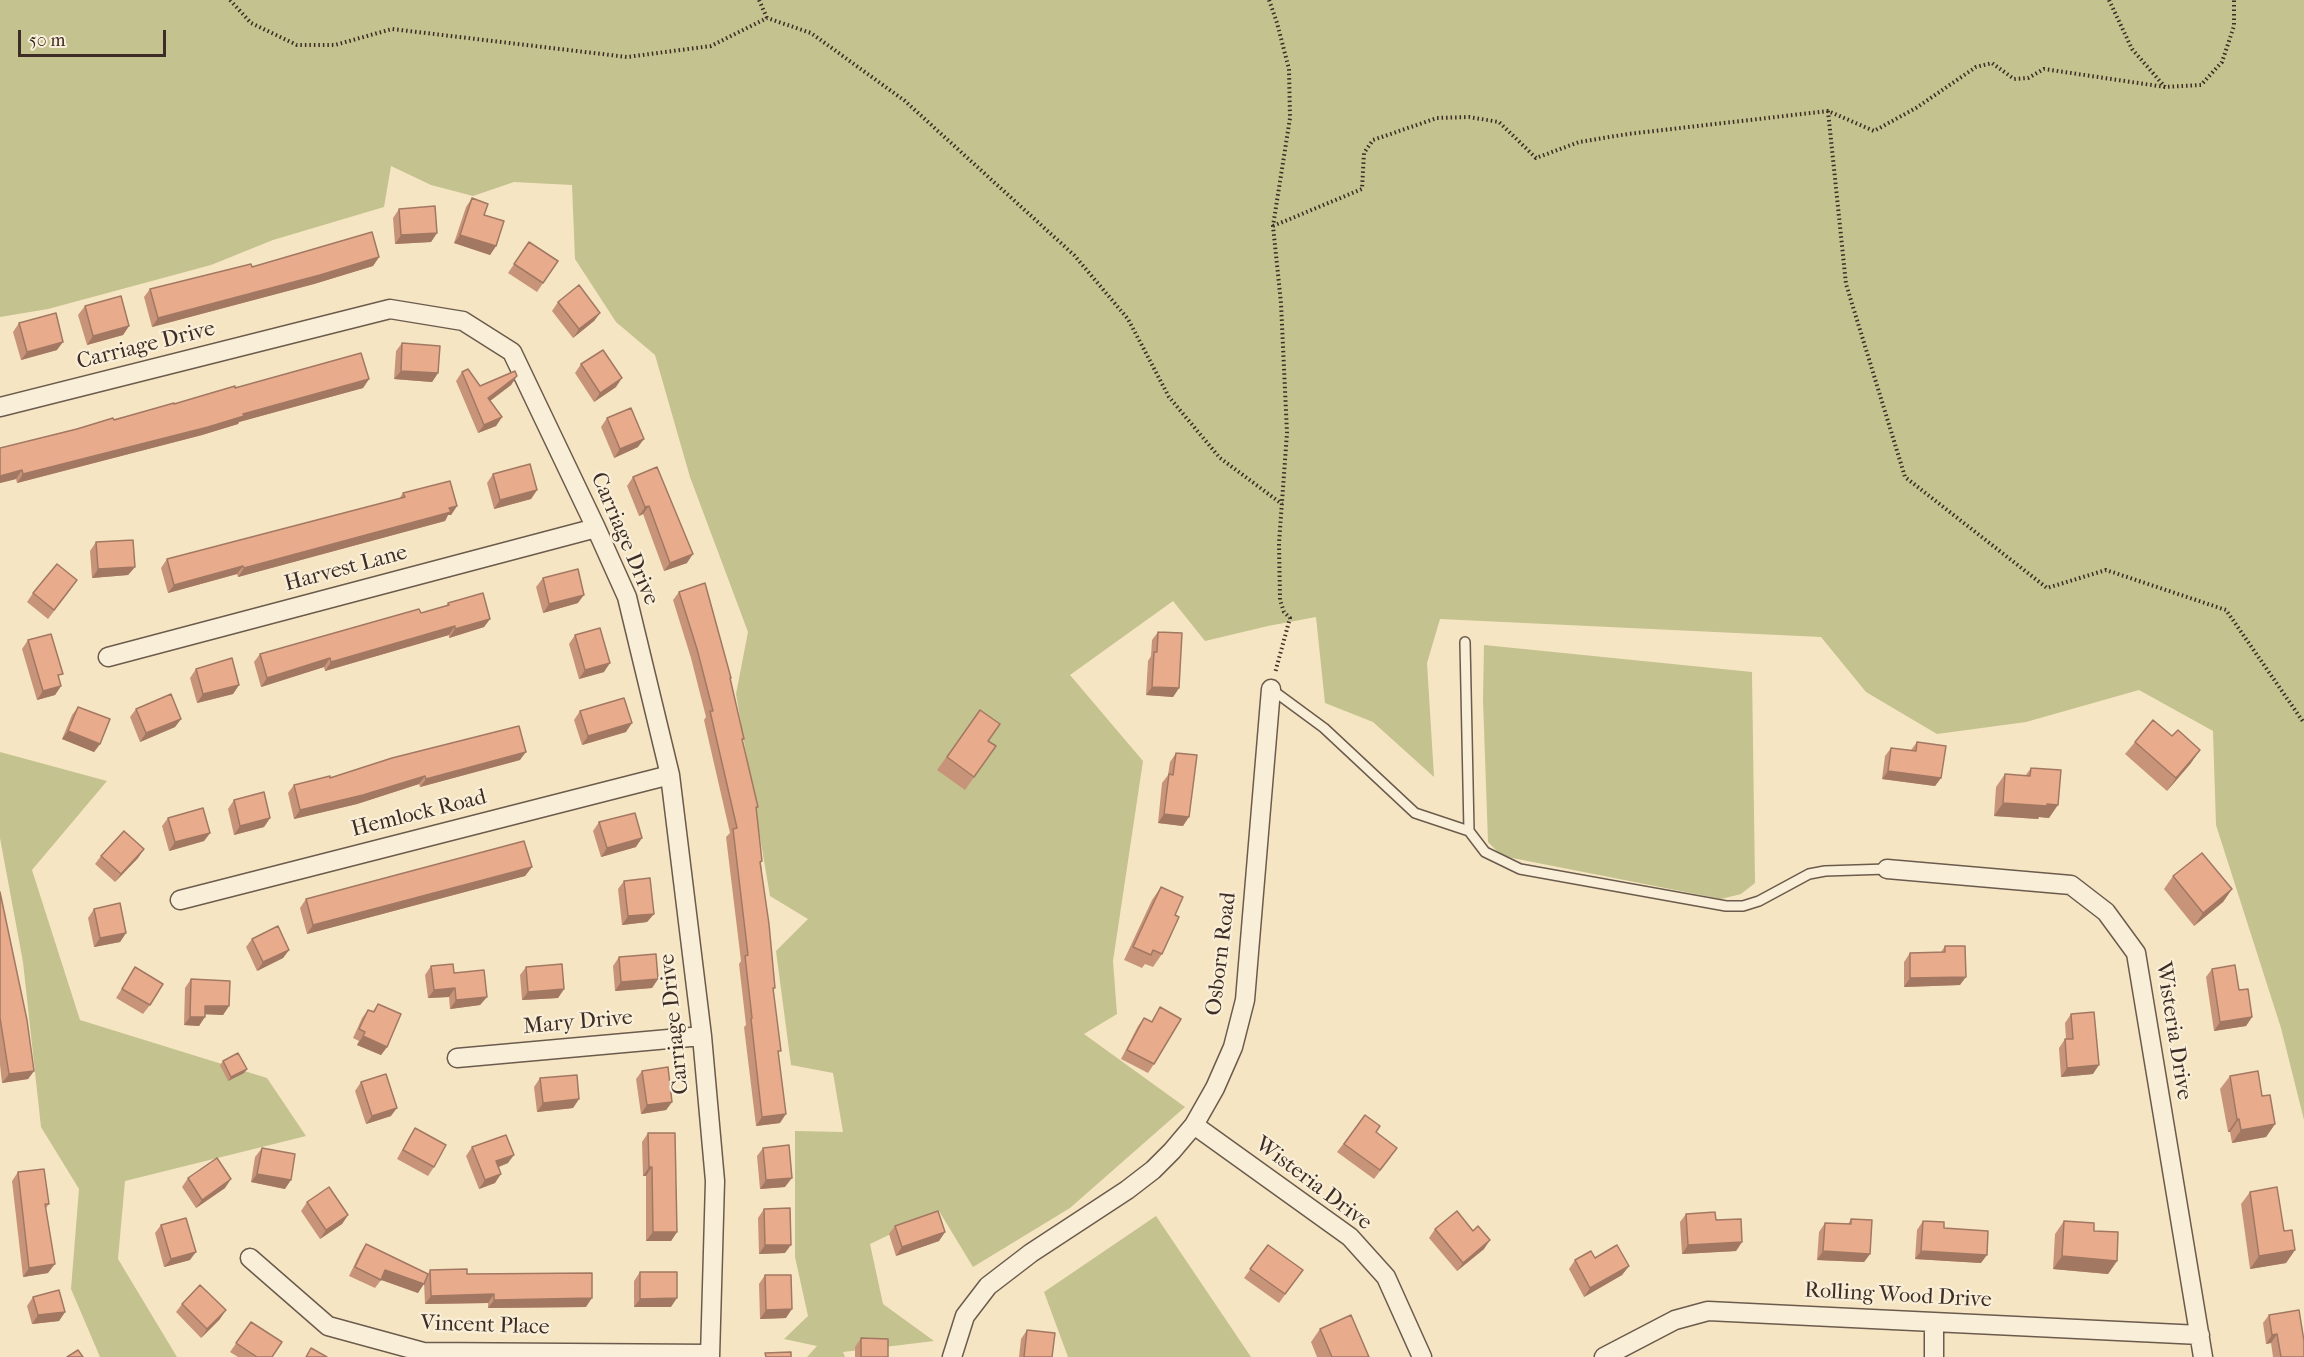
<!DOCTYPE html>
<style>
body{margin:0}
#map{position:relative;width:2304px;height:1357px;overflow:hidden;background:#f6e5c2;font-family:"IM FELL French Canon",serif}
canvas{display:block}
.scale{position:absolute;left:18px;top:30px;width:148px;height:27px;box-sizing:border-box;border:3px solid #3d2d26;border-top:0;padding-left:8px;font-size:18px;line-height:21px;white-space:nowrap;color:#3d2d26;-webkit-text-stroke:4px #f9eed7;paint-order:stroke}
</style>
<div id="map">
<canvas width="2304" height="1357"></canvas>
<div class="scale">50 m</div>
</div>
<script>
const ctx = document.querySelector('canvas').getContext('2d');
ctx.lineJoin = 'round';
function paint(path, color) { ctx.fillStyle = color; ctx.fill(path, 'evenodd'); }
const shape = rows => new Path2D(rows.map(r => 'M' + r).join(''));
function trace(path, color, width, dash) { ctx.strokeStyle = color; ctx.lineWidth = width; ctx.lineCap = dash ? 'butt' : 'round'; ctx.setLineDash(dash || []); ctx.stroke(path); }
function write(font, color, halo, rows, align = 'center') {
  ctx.font = font + ' "IM FELL French Canon",serif'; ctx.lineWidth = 4.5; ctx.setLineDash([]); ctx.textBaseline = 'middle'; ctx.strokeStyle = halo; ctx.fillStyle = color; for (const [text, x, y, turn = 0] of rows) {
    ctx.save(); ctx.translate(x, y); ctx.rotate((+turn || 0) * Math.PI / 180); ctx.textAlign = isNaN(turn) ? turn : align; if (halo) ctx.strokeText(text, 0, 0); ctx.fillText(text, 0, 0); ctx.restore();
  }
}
paint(shape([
 [0,0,2304,0,2304,1120,2281,1028,2216,825,2213,731,2139,690,2026,722,1937,734,1866,692,1821,637,1440,619,1427,663,1434,777,1373,722,1325,703,1316,617,1268,626,1205,641,1173,601,1070,675,1143,761,1113,961,1117,1014,1084,1034,1185,1107,1070,1208,973,1267,939,1211,870,1244,883,1304,934,1341,843,1352,845,1357,807,1357,817,1346,784,1339,808,1316,795,1257,795,1131,843,1132,833,1073,791,1065,776,951,808,919,770,896,736,694,748,632,690,477,655,355,616,322,575,259,572,185,514,182,473,196,431,185,391,166,384,207,273,240,211,265,48,309,0,317],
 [1484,645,1752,672,1755,883,1741,894,1721,899,1502,856,1488,842,1483,700],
 [0,752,107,781,32,870,80,1020,267,1078,306,1136,125,1181,118,1259,177,1357,100,1357,71,1289,79,1189,41,1127,23,962,0,838],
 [1156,1216,1251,1357,1068,1357,1044,1292]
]), '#c4c28e');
const service = shape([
 [1271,689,1324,728,1415,813,1469,831,1465,642],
 [1469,831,1485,852,1520,869,1726,906,1743,906,1759,901,1809,874,1825,871,1887,869]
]);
const minor = shape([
 [0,407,390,309,463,321,512,352,596,528,627,597,670,775,702,1036,715,1181,710,1357],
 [108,657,596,528],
 [1887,869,2071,885,2106,912,2136,953,2203,1357],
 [180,900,670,775],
 [457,1058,702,1036],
 [1194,1125,1350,1237,1386,1277,1422,1357],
 [250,1258,328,1326,423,1352,710,1354],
 [952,1357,965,1316,988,1286,1031,1253,1127,1190,1153,1170,1172,1151,1194,1125,1215,1088,1233,1047,1245,1000,1271,689],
 [1604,1357,1675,1320,1708,1311,2200,1335],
 [1934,1357,1934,1322]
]);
trace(service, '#6b5b4d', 12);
trace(minor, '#6b5b4d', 21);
trace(shape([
 [230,0,251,23,297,45,335,45,392,29,627,57,711,46,767,18,811,33,905,101,1074,255,1128,319,1169,397,1220,458,1282,504],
 [759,0,767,18],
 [1269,0,1277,23,1289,69,1290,118,1273,226,1281,303,1287,433,1279,543,1280,600,1284,612,1290,618,1275,673],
 [2109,0,2132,49,2165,87],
 [1828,111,1846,284,1905,477,2047,588,2106,570,2226,610,2304,723],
 [1273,226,1362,189,1364,153,1373,140,1437,118,1469,117,1499,122,1536,158,1579,142,1628,134,1828,111,1874,131,1916,108,1976,67,1992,63,2014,79,2028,78,2044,69,2165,87,2201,85,2222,62,2234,26,2234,0]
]), '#3d2d26', 4, [1.5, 3]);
trace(service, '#f9eed7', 9);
trace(minor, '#f9eed7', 18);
paint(shape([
 [472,198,484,215,496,246,490,255,454,243,466,207],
 [399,209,437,233,431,242,395,244,393,218],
 [529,242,558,261,537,292,508,273],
 [379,257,373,266,314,284,152,327,144,297,150,289,252,267],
 [558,302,600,313,594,321,573,338,552,311],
 [85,306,129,326,123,335,87,345,78,315],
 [19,323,57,350,21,360,13,332],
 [402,343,438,373,432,382,394,379,396,351],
 [581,364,616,387,594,402,575,373],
 [462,372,480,386,517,376,511,385,490,401,502,417,496,426,478,433,456,381],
 [369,379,363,388,239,422,238,424,202,435,17,483,16,479,0,483,0,448,174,404,235,388],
 [607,418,638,447,614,458,601,427],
 [493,474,537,490,531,499,494,509,487,483],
 [633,477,687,563,664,571,643,514,639,516,627,486],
 [403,493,457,506,451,515,448,515,445,521,238,577,237,574,168,593,161,568,167,559,399,499],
 [96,542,135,567,128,575,92,578,90,551],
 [543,578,578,603,543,613,536,587],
 [71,589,48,619,27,602,33,593],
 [679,592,731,678,730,680,744,739,742,741,758,807,756,810,779,1054,780,1123,756,1126,744,1027,746,1025,739,964,741,961,726,837,730,833,704,720,706,717,691,658,673,600],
 [448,603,490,619,484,627,449,638,449,635,325,671,324,667,261,687,254,662,260,654,421,613,446,606],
 [1158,632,1179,688,1173,697,1146,695,1148,661,1151,656,1152,640],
 [575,635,604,672,579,679,569,644],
 [28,640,59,679,61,686,55,695,37,700,22,649],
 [196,669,239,685,233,694,197,703,190,678],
 [78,707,100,744,94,752,62,739,72,715],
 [136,709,181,719,175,727,140,742,130,717],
 [980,710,988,741,996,746,965,790,937,770],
 [580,711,626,732,582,745,574,720],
 [1917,742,1941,778,1935,786,1882,779,1885,756,1891,748,1911,750],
 [2135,742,2191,763,2167,791,2125,754],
 [1176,753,1183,826,1158,823,1162,783,1168,775,1170,762],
 [520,760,420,787,419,784,357,804,294,819,288,793,294,785,330,778],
 [2031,768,2049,818,2039,817,2038,819,1994,816,1996,787,2005,774,2025,776],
 [234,800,270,818,264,827,234,835,228,809],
 [168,818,210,833,204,841,169,851,162,826],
 [599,822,636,847,601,857,593,831],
 [144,849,138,858,115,882,95,864,101,856],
 [532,867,525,876,307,934,300,908,306,899],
 [2173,876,2232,889,2223,902,2194,926,2164,889],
 [624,881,654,914,647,922,622,925,618,889],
 [1161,887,1175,915,1162,954,1153,967,1145,964,1142,968,1124,960,1152,900],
 [0,892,34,1071,28,1079,2,1083,0,1065],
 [94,909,126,933,120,942,94,947,88,918],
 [252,939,289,950,283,958,257,971,246,947],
 [1945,946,1960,985,1904,987,1904,962,1910,953,1941,952],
 [619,957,658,979,652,988,615,991,613,966],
 [431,966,454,973,487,997,480,1005,450,1009,449,997,428,998,425,975],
 [135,967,150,1005,143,1014,116,998],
 [526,967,564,989,558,998,522,1000,520,975],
 [2212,969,2252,1017,2246,1026,2214,1031,2206,977],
 [191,979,229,1006,223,1015,205,1014,199,1026,184,1025,185,988],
 [378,1004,387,1047,381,1055,357,1045,359,1041,353,1038,362,1018,368,1010,373,1011],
 [1160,1007,1154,1064,1148,1073,1121,1059,1138,1026,1144,1018,1151,1022],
 [2071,1014,2093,1074,2061,1077,2059,1048,2065,1039,2066,1039,2065,1023],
 [223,1061,247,1069,244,1073,228,1081,220,1065],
 [642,1071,672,1102,666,1110,641,1114,636,1079],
 [2230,1076,2262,1096,2275,1124,2266,1137,2232,1143,2230,1132,2228,1132,2220,1089],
 [540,1078,579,1099,573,1108,537,1112,534,1087],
 [361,1082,391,1116,366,1124,355,1091],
 [1365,1115,1391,1157,1374,1179,1337,1152],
 [415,1128,434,1167,428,1176,397,1159,409,1137],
 [648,1133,677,1232,671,1241,646,1241,646,1176,643,1176,642,1142],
 [472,1147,508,1163,499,1167,495,1183,479,1189,466,1156],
 [262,1148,285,1189,251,1182,255,1157],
 [763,1148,785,1187,760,1189,757,1156],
 [18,1172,49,1204,46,1208,48,1273,23,1277,12,1181],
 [188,1178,225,1188,196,1208,182,1187],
 [2250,1192,2284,1231,2295,1250,2286,1263,2250,1269,2241,1204],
 [307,1202,348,1215,342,1224,320,1239,301,1211],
 [764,1209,785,1253,759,1254,758,1218],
 [1686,1214,1716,1220,1742,1242,1736,1251,1682,1254,1680,1222],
 [1851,1219,1870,1254,1864,1262,1817,1260,1819,1232,1825,1223,1848,1224],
 [1923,1221,1944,1228,1981,1263,1915,1259,1917,1230],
 [2064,1221,2094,1231,2117,1261,2108,1274,2053,1269,2055,1234],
 [161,1225,190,1260,164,1267,155,1233],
 [895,1226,945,1232,939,1241,896,1256,889,1234],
 [1435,1229,1484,1249,1457,1271,1429,1238],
 [366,1244,428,1274,430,1270,467,1274,586,1307,488,1308,488,1303,425,1304,424,1282,418,1293,381,1280,375,1288,349,1276,360,1253],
 [1268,1245,1303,1270,1279,1303,1244,1278],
 [1595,1258,1629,1266,1622,1275,1584,1297,1569,1269,1575,1260],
 [640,1272,671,1307,634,1307,634,1281],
 [765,1275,786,1318,760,1319,759,1284],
 [33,1297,65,1312,59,1321,32,1324,27,1306],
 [182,1304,220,1319,201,1338,176,1312],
 [2269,1315,2304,1357,2273,1357,2271,1343,2266,1344,2263,1323],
 [251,1322,272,1357,238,1357,230,1352],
 [1320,1329,1369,1357,1317,1357,1311,1342],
 [1027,1330,1052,1357,1019,1357,1021,1339],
 [861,1338,888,1357,855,1357,855,1347]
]), '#c89479');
paint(shape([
 [437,233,431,242,395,244,401,235],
 [460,235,496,246,490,255,454,243],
 [379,257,373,266,314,284,152,327,158,318],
 [600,313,594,321,573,338,579,329],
 [129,326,123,335,87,345,93,336],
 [63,342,57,350,21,360,27,352],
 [401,371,438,373,432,382,394,379],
 [517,376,511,385,482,407,488,398],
 [622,378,616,387,594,402,600,393],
 [369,379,363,388,239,422,238,424,202,435,17,483,23,474],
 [502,417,496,426,478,433,484,425],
 [644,439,638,447,614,458,620,449],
 [22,470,16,479,0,483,0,476],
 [537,490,531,499,494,509,500,500],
 [457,506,451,515,448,515,445,521,238,577,244,568],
 [649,506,643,514,639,516,645,507],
 [693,554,687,563,664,571,670,563],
 [243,566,237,574,168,593,174,585],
 [135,567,128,575,92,578,98,569],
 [584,595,578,603,543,613,549,604],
 [490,619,484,627,449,638,455,629],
 [455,626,449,635,325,671,331,662],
 [330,658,324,667,261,687,267,678],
 [610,663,604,672,579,679,585,670],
 [239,685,233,694,197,703,203,694],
 [61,686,55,695,37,700,43,691],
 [1152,687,1179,688,1173,697,1146,695],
 [181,719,175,727,140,742,146,733],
 [632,723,626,732,582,745,588,736],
 [68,731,100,744,94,752,62,739],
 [2200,750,2191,763,2167,791,2176,778],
 [526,752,520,760,420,787,426,779],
 [1888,771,1941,778,1935,786,1882,779],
 [425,776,419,784,357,804,294,819,300,810],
 [2003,803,2047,804,2058,805,2049,818,2039,817,2038,819,1994,816],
 [1164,814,1189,817,1183,826,1158,823],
 [270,818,264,827,234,835,240,826],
 [210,833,204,841,169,851,175,842],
 [642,838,636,847,601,857,607,848],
 [144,849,138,858,115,882,121,874],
 [532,867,525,876,307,934,313,925],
 [2232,889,2223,902,2194,926,2203,913],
 [654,914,647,922,622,925,628,916],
 [126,933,120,942,94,947,100,938],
 [289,950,283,958,257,971,263,962],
 [1966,977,1960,985,1904,987,1910,978],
 [658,979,652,988,615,991,621,982],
 [455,988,449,997,428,998,434,990],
 [564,989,558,998,522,1000,528,992],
 [487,997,480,1005,450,1009,456,1000],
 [205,1006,229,1006,223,1015,199,1014],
 [190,1017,205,1017,199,1026,184,1025],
 [2252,1017,2246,1026,2214,1031,2220,1022],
 [363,1036,387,1047,381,1055,357,1045],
 [2099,1065,2093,1074,2061,1077,2067,1068],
 [247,1069,244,1073,228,1081,231,1077],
 [34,1071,28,1079,2,1083,9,1074],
 [579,1099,573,1108,537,1112,543,1103],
 [672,1102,666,1110,641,1114,647,1105],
 [397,1108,391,1116,366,1124,372,1116],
 [786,1114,780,1123,756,1126,762,1117],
 [2237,1119,2239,1119,2230,1132,2228,1132],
 [2275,1124,2266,1137,2232,1143,2241,1130],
 [514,1155,508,1163,490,1170,496,1161],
 [649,1167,652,1167,646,1176,643,1176],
 [257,1174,291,1180,285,1189,251,1182],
 [501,1174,495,1183,479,1189,485,1180],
 [792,1178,785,1187,760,1189,766,1180],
 [231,1179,225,1188,196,1208,202,1200],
 [348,1215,342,1224,320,1239,326,1230],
 [653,1232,677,1232,671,1241,646,1241],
 [945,1232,939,1241,896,1256,902,1247],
 [1490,1240,1484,1249,1457,1271,1463,1263],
 [1742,1242,1736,1251,1682,1254,1688,1245],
 [765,1245,791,1245,785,1253,759,1254],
 [2295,1250,2286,1263,2250,1269,2259,1256],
 [1823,1251,1870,1254,1864,1262,1817,1260],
 [1921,1251,1987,1255,1981,1263,1915,1259],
 [196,1252,190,1260,164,1267,171,1259],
 [2062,1256,2117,1261,2108,1274,2053,1269],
 [55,1264,48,1273,23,1277,29,1268],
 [1629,1266,1622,1275,1584,1297,1590,1288],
 [385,1270,424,1284,418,1293,379,1279],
 [494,1294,488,1303,425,1304,431,1296],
 [592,1298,586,1307,488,1308,494,1300],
 [677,1298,671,1307,634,1307,640,1299],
 [792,1309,786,1318,760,1319,766,1310],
 [226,1310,220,1319,201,1338,207,1329],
 [65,1312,59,1321,32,1324,38,1315],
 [2277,1334,2271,1343,2266,1344,2272,1335]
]), '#a27863');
const building = shape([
 [472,198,488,204,484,215,504,221,496,246,460,235,472,198],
 [435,206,437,233,401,235,399,209,435,206],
 [372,232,379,257,320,275,158,318,150,289,251,264,252,267,372,232],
 [529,242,558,261,543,283,514,264,529,242],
 [579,285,600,313,579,329,558,302,579,285],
 [121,296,129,326,93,336,85,306,121,296],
 [56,313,63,342,27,352,19,323,56,313],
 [402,343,440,346,438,373,401,371,402,343],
 [603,350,622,378,600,393,581,364,603,350],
 [361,353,369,379,243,414,244,416,208,427,23,474,22,470,0,476,0,448,77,429,113,418,114,420,174,403,174,404,235,386,235,388,361,353],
 [468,369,480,386,515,371,517,376,488,398,502,417,484,425,462,372,468,369],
 [631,408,644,439,620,449,607,418,631,408],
 [530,464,537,490,500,500,493,474,530,464],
 [657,467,693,554,670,563,649,506,645,507,633,477,657,467],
 [450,481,457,506,449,508,451,512,244,568,243,566,174,585,167,559,405,497,403,493,450,481],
 [133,540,135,567,98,569,96,542,133,540],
 [57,564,77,580,54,610,33,593,57,564],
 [578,569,584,595,549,604,543,578,578,569],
 [705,583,731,678,730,678,744,739,742,739,758,807,756,807,762,861,760,862,769,924,775,988,773,988,781,1051,778,1051,786,1114,762,1117,751,1019,752,1018,745,956,748,955,733,829,737,828,710,711,713,711,697,649,679,592,705,583],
 [483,593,490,619,455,629,455,626,331,662,330,658,267,678,260,654,419,609,421,613,449,605,448,603,483,593],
 [600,628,610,663,585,670,575,635,600,628],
 [1158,632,1182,633,1179,688,1152,687,1154,652,1157,652,1158,632],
 [51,634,63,674,58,675,61,686,43,691,28,640,51,634],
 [232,658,239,685,203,694,196,669,232,658],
 [171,694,181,719,146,733,136,709,171,694],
 [624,698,632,723,588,736,580,711,624,698],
 [78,707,110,719,100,744,68,731,78,707],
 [980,710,1000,724,988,741,996,746,974,777,947,757,980,710],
 [2153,720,2172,736,2178,730,2200,750,2176,778,2135,742,2153,720],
 [519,726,526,752,426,779,425,776,363,795,300,810,294,785,330,776,330,778,392,758,519,726],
 [1917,742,1946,746,1941,778,1888,771,1891,748,1916,751,1917,742],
 [1176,753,1197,755,1189,817,1164,814,1169,774,1173,775,1176,753],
 [2031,768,2061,770,2058,805,2047,804,2047,806,2003,803,2005,774,2030,776,2031,768],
 [264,792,270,818,240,826,234,800,264,792],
 [203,808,210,833,175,842,168,818,203,808],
 [635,813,642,838,607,848,599,822,635,813],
 [124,831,144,849,121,874,101,856,124,831],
 [524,841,532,867,313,925,306,899,524,841],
 [2202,853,2232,889,2203,913,2173,876,2202,853],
 [650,878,654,914,628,916,624,881,650,878],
 [1161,887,1183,897,1175,915,1179,917,1162,954,1153,950,1151,955,1133,947,1161,887],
 [0,892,27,1020,34,1071,9,1074,0,1018,0,892],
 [120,903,126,933,100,938,94,909,120,903],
 [278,926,289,950,263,962,252,939,278,926],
 [1945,946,1965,946,1966,977,1910,978,1910,953,1945,952,1945,946],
 [656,954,658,979,621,982,619,957,656,954],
 [453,964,454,973,484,970,487,997,456,1000,455,988,434,990,431,966,453,964],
 [562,964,564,989,528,992,526,967,562,964],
 [2235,965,2239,990,2248,989,2252,1017,2220,1022,2212,969,2235,965],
 [135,967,163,984,150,1005,122,989,135,967],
 [191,979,230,981,229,1006,205,1006,205,1017,190,1017,191,979],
 [378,1004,401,1014,387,1047,363,1036,365,1032,359,1029,368,1010,374,1012,378,1004],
 [1160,1007,1181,1019,1154,1064,1127,1050,1144,1018,1152,1022,1160,1007],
 [2094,1012,2099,1065,2067,1068,2065,1039,2073,1039,2071,1014,2094,1012],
 [238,1053,247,1069,231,1077,223,1061,238,1053],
 [668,1067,672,1102,647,1105,642,1071,668,1067],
 [2258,1071,2262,1096,2270,1095,2275,1124,2241,1130,2239,1119,2237,1119,2230,1076,2258,1071],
 [386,1074,397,1108,372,1116,361,1082,386,1074],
 [577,1075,579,1099,543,1103,540,1078,577,1075],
 [1365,1115,1380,1126,1376,1132,1397,1148,1380,1170,1344,1144,1365,1115],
 [415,1128,446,1145,434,1167,403,1150,415,1128],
 [648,1133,675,1133,677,1232,653,1232,652,1167,649,1167,648,1133],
 [506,1135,514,1155,496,1161,501,1174,485,1180,472,1147,506,1135],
 [789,1145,792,1178,766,1180,763,1148,789,1145],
 [262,1148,295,1154,291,1180,257,1174,262,1148],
 [217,1158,231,1179,202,1200,188,1178,217,1158],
 [44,1169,49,1204,45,1204,55,1264,29,1268,18,1172,44,1169],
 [329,1187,348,1215,326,1230,307,1202,329,1187],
 [2277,1187,2284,1231,2292,1230,2295,1250,2259,1256,2250,1192,2277,1187],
 [790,1208,791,1245,765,1245,764,1209,790,1208],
 [938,1211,945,1232,902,1247,895,1226,938,1211],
 [1457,1211,1473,1231,1478,1226,1490,1240,1463,1263,1435,1229,1457,1211],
 [1715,1212,1716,1220,1741,1219,1742,1242,1688,1245,1686,1214,1715,1212],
 [186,1218,196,1252,171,1259,161,1225,186,1218],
 [1851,1219,1872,1220,1870,1254,1823,1251,1825,1223,1851,1224,1851,1219],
 [1923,1221,1944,1222,1944,1228,1988,1231,1987,1255,1921,1251,1923,1221],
 [2064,1221,2094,1223,2094,1231,2118,1232,2117,1261,2062,1256,2064,1221],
 [366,1244,428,1274,424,1284,385,1270,381,1280,355,1267,366,1244],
 [1268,1245,1303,1270,1285,1294,1250,1269,1268,1245],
 [1617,1245,1629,1266,1590,1288,1575,1260,1591,1251,1595,1258,1617,1245],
 [467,1269,467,1274,592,1273,592,1298,494,1300,494,1294,431,1296,430,1270,467,1269],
 [640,1272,677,1272,677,1298,640,1299,640,1272],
 [765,1275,791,1275,792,1309,766,1310,765,1275],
 [200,1285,226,1310,207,1329,182,1304,200,1285],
 [59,1290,65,1312,38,1315,33,1297,59,1290],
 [2299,1310,2304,1341,2304,1357,2281,1357,2277,1334,2272,1335,2269,1315,2299,1310],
 [1351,1315,1369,1357,1332,1357,1320,1329,1351,1315],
 [251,1322,282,1342,272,1357,257,1357,236,1343,251,1322],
 [1027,1330,1055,1333,1052,1357,1024,1357,1027,1330],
 [861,1338,888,1339,888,1357,861,1357,861,1338],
 [311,1348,327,1357,306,1357,311,1348],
 [78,1350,83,1357,67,1357,78,1350],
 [791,1352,791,1357,766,1357,765,1353,791,1352]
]);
paint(building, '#e8ac8d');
trace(building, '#a27863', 1.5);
write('22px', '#3d2d26', '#f9eed7', [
 ["Carriage Drive",146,346,-14],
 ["Carriage Drive",624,539,67],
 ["Harvest Lane",346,569,-15],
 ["Hemlock Road",419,814,-14],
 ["Osborn Road",1222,954,-83],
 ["Mary Drive",578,1023,-5],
 ["Carriage Drive",675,1024,-96],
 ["Wisteria Drive",2173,1031,81],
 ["Wisteria Drive",1313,1184,37],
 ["Rolling Wood Drive",1898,1296,3],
 ["Vincent Place",485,1326,2]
]);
</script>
